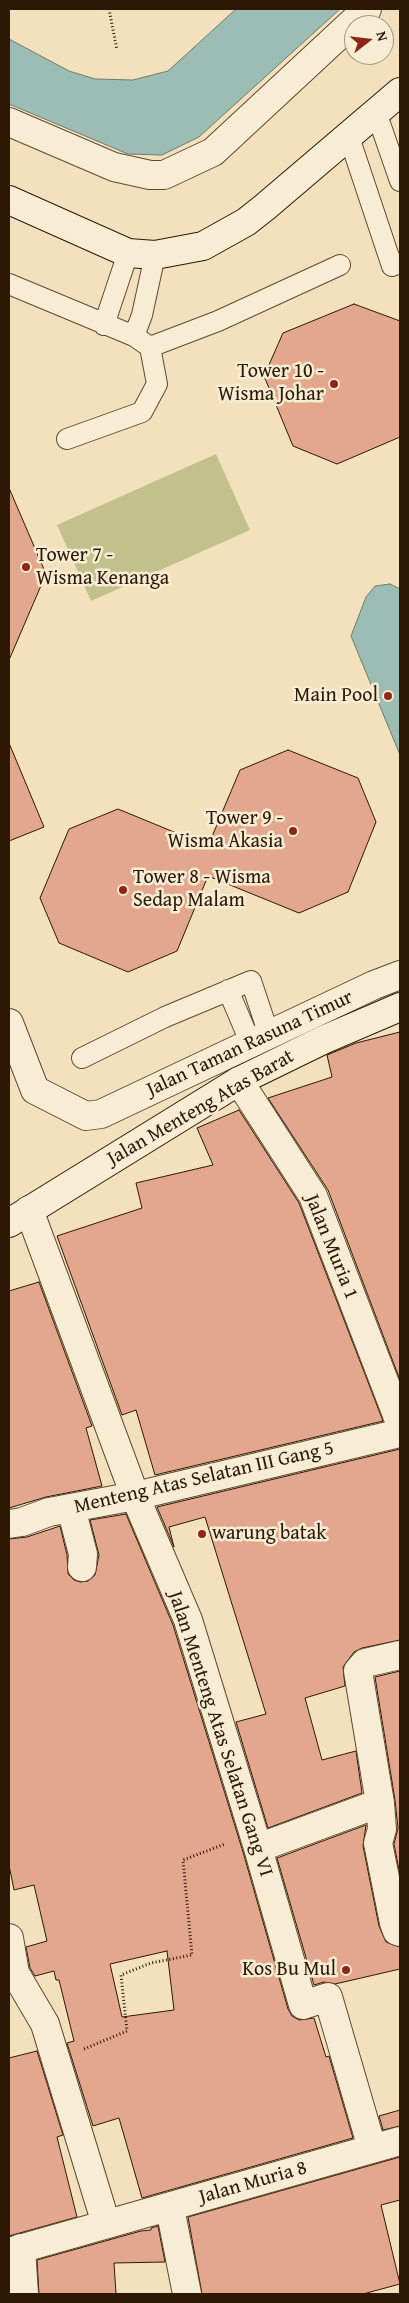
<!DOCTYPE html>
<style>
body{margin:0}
#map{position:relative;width:409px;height:2303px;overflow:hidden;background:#f3e1bd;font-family:"Gentium Book Plus",serif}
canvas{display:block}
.frame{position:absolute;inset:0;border:10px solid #2d1803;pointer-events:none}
.north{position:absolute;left:344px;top:15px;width:50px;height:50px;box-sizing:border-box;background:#f7ecd4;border:1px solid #a69780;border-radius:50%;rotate:74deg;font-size:14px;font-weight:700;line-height:20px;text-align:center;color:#2d1803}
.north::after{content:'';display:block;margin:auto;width:18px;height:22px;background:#8f2418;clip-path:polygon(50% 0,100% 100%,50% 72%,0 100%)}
</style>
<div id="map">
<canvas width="409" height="2303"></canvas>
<div class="frame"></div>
<div class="north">N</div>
</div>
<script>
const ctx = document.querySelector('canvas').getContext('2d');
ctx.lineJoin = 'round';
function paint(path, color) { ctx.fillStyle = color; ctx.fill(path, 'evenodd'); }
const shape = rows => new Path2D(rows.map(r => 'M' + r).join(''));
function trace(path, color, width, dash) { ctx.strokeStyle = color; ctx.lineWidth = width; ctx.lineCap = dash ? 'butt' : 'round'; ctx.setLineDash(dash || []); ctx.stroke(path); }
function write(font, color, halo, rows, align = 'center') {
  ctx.font = font + ' "Gentium Book Plus",serif'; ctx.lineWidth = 5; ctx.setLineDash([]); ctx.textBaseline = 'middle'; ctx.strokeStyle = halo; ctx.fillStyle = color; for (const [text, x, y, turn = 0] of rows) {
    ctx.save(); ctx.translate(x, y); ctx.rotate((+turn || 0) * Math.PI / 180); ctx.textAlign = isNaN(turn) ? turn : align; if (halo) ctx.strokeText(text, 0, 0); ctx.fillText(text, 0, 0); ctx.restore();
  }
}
paint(shape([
 [216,454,250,530,91,601,57,525]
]), '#c2c18c');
const water = shape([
 [236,9,340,9,199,137,162,155,128,154,9,104,9,39,69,71,95,79,133,80,168,71,236,9],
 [390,584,400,589,400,755,351,636,366,597,375,586,390,584]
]);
paint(water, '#9bbdb4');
trace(water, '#6f7b6d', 1);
const building = shape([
 [354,304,400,321,400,437,337,464,293,446,264,376,283,333,354,304],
 [9,488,46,574,9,660,9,488],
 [9,743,44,827,9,841,9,743],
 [288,750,358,778,376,822,348,892,299,913,208,876,177,951,128,972,59,943,40,898,69,829,118,809,208,846,240,770,288,750],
 [400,1032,400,1380,328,1190,268,1098,332,1077,327,1055,356,1043,400,1032],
 [239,1110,299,1203,383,1421,155,1475,136,1410,122,1415,57,1236,142,1208,136,1183,213,1165,197,1128,239,1110],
 [39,1282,92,1426,86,1428,102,1486,46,1497,9,1508,9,1291,39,1282],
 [400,1449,400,1640,362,1648,354,1652,343,1667,345,1686,305,1698,322,1760,356,1751,362,1793,268,1828,236,1722,266,1714,205,1517,169,1527,174,1547,157,1507,400,1449],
 [126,1514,173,1625,243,1852,288,2009,292,2016,299,2020,314,2018,326,2057,329,2056,353,2138,142,2198,119,2118,93,2126,67,2043,74,2041,59,1980,56,1980,54,1971,35,1976,30,1968,26,1947,47,1941,34,1885,14,1890,9,1865,9,1539,27,1537,60,1526,67,1555,68,1574,74,1580,80,1582,88,1581,95,1575,99,1555,90,1520,126,1514],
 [167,1951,174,2010,122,2017,110,1964,167,1951],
 [400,1671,400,1875,394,1844,398,1828,395,1800,375,1677,400,1671],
 [366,1825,363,1846,379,1926,386,1942,400,1947,400,1969,335,1984,324,1982,314,1985,277,1858,366,1825],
 [37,2051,63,2135,57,2137,77,2217,9,2236,9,2058,37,2051],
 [400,2110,400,2126,383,2130,379,2116,400,2110],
 [400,2157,400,2200,381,2205,400,2284,363,2294,202,2294,188,2217,400,2157],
 [158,2226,165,2262,114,2263,116,2294,39,2294,37,2260,141,2231,151,2230,151,2228,158,2226]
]);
paint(building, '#e3a78e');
trace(building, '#2d1803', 1);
const lane = shape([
 [376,112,400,181],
 [349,137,392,266,400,263],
 [9,284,134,336,150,347,218,321,340,265],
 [104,325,128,253],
 [134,336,142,315,155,255],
 [67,439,142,412,157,384,150,347],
 [228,990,251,1044],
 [82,1058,165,1017,251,981,269,1035]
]);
const street = shape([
 [9,122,114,167,150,175,164,175,213,152,367,9],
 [9,1023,35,1090,86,1116,101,1114,374,985,400,975],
 [239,1081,313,1196,400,1423],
 [29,1210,135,1496,188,1620,258,1848,303,2005,328,1997,372,2148],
 [71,1508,83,1554,82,1567],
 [9,1524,22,1522,49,1512,135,1496,400,1433],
 [380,1803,382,1829,378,1843,394,1923,397,1931,400,1932],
 [258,1848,380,1803,358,1671,365,1663,400,1655],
 [9,1938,15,1973,45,2024,106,2224],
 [170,2208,187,2294],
 [21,2248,24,2294],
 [9,2252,400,2141]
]);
const secondary = shape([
 [9,200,128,253,155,255,203,246,246,222,265,207,400,92],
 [9,1223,239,1081,323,1040,400,1007]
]);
trace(lane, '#5e4a32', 22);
trace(street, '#5e4a32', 30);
trace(secondary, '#2d1803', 30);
trace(shape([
 [109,9,117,50],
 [84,2049,127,2031,121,1975,151,1963,192,1955,183,1860,225,1844]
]), '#2d1803', 3, [1, 2.5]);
trace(lane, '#f7ecd4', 20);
trace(street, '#f7ecd4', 28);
trace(secondary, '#f7ecd4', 28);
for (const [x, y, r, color] of [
 [334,384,5,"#8f2418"],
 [26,567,5,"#8f2418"],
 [388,696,5,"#8f2418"],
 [293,831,5,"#8f2418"],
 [123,890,5,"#8f2418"],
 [202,1534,5,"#8f2418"],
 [346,1970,5,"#8f2418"]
]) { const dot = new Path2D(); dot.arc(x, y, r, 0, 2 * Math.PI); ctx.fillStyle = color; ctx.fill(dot); trace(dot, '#f7ecd4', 2); }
write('20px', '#2d1803', '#f7ecd4', [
 ["Tower 10 -",324,372],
 ["Wisma Johar",324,395],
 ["Tower 7 -",36,556,"left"],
 ["Wisma Kenanga",36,579,"left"],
 ["Main Pool",378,696],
 ["Tower 9 -",283,819],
 ["Wisma Akasia",283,842],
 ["Tower 8 - Wisma",133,878,"left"],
 ["Sedap Malam",133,901,"left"],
 ["warung batak",212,1534,"left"],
 ["Kos Bu Mul",336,1970]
], 'right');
write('20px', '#2d1803', '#f7ecd4', [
 ["Jalan Taman Rasuna Timur",250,1044,-25],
 ["Jalan Menteng Atas Barat",201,1108,-30],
 ["Jalan Muria 1",331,1247,68],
 ["Menteng Atas Selatan III Gang 5",204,1478,-13],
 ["Jalan Menteng Atas Selatan Gang VI",220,1734,72],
 ["Jalan Muria 8",253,2183,-16]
]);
</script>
